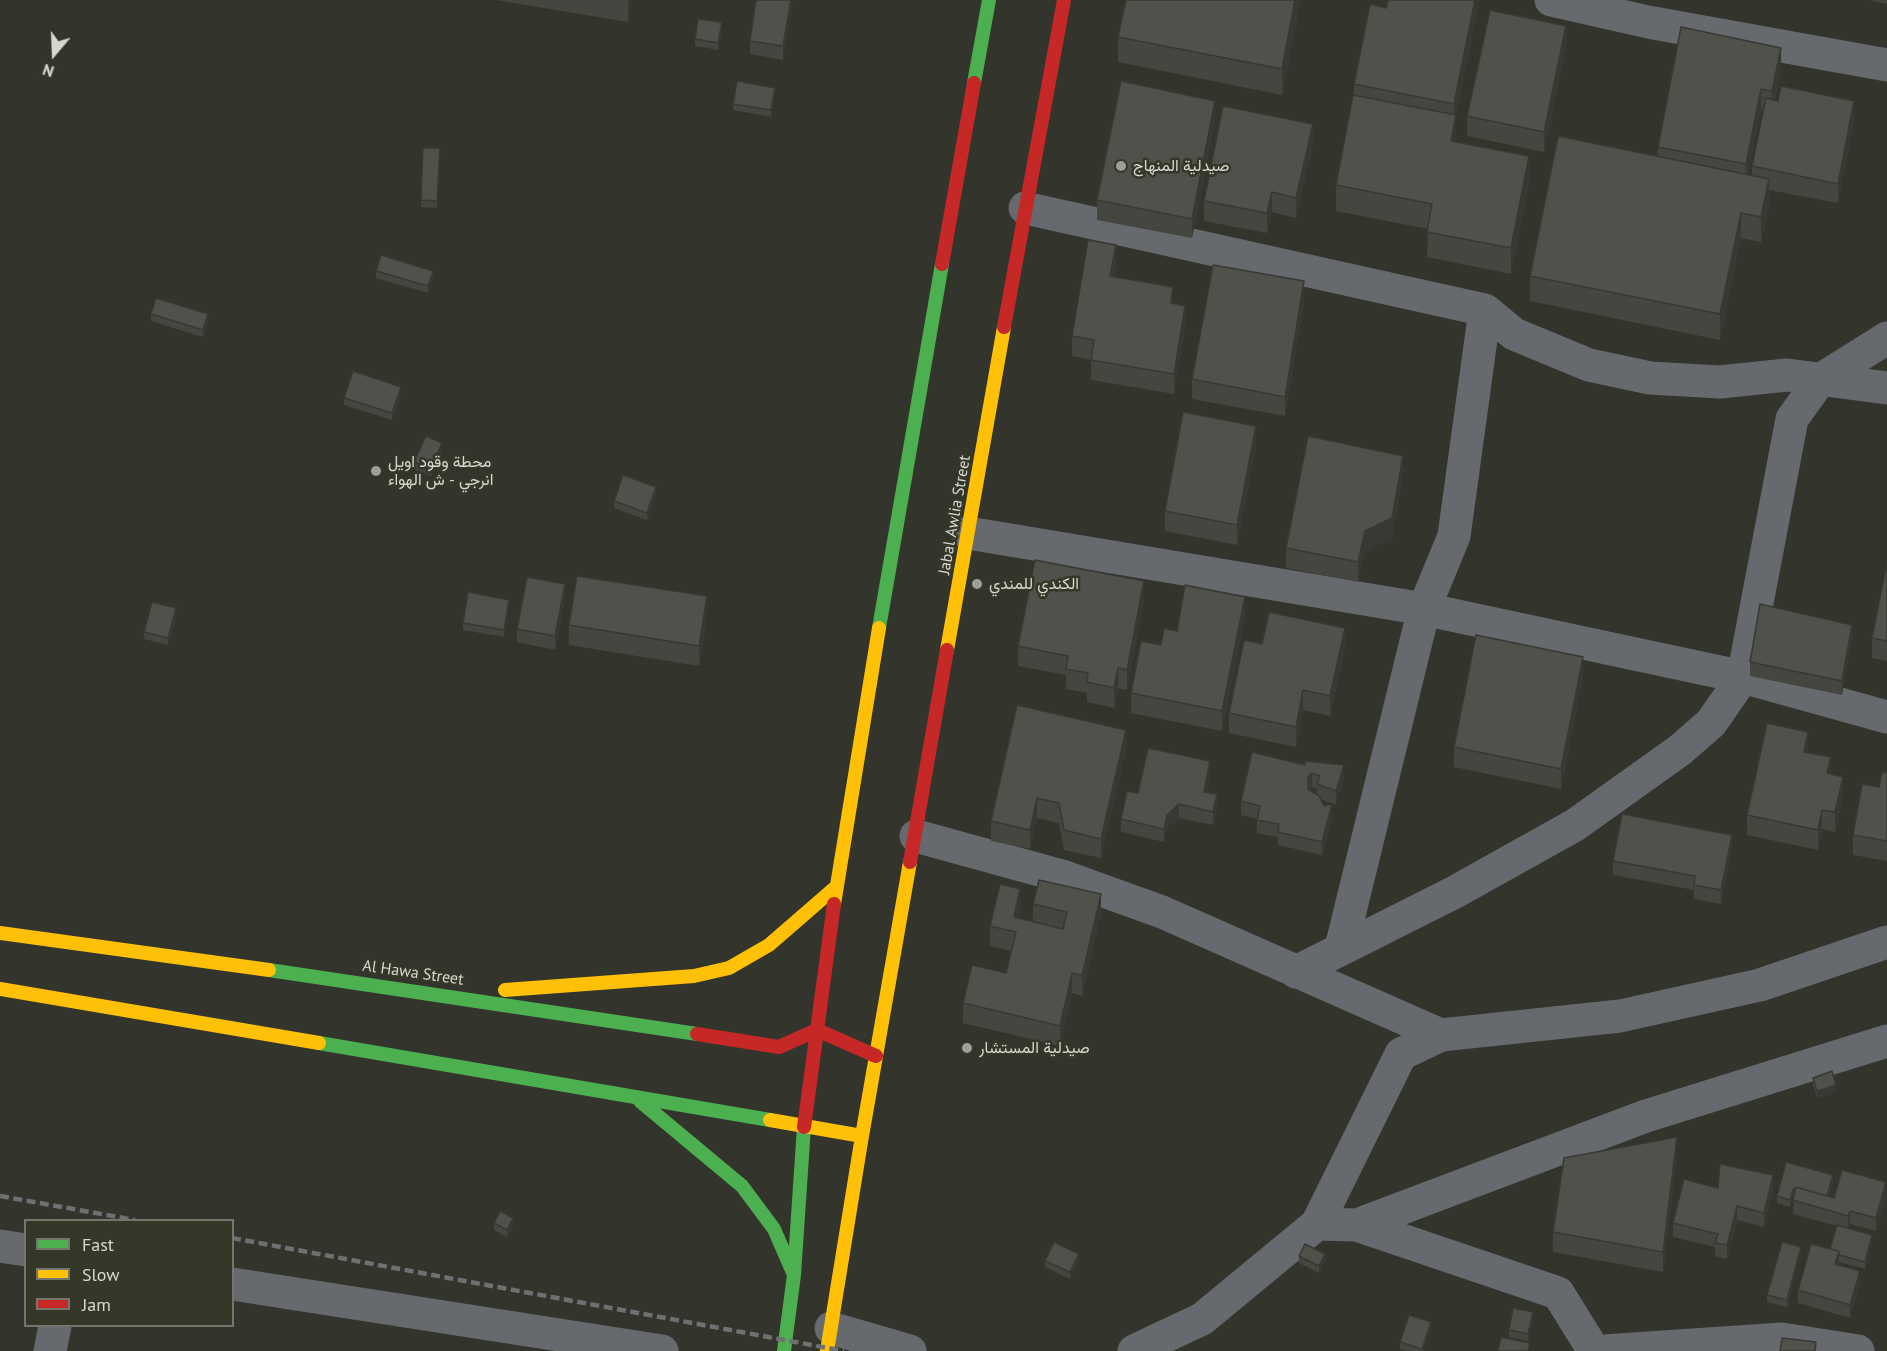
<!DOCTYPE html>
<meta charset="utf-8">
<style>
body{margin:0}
#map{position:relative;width:1887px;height:1351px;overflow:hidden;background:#33342c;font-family:"PT Sans",sans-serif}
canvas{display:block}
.legend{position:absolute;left:24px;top:1219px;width:210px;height:108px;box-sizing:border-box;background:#353729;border:2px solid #76776c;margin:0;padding:8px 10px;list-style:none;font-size:18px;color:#d7d8d0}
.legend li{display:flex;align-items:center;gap:12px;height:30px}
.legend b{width:30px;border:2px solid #76776c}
.north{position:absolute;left:24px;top:24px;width:60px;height:60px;-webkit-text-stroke:4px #353729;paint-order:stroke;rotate:199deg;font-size:16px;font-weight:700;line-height:24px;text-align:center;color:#d7d8d0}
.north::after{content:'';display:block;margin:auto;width:21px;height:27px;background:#d7d8d0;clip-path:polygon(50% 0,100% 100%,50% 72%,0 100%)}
</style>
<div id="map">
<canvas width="1887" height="1351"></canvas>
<ul class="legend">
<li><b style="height:8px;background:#4caf50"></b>Fast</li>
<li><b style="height:8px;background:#ffc107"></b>Slow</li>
<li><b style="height:8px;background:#c62828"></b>Jam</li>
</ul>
<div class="north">N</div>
</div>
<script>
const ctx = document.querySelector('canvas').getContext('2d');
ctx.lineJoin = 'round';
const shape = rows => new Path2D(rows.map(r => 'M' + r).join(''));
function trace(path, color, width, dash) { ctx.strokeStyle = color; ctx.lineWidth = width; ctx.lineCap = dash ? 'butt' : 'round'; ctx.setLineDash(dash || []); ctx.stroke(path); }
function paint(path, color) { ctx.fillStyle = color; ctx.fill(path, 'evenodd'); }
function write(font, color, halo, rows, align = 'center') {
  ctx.font = font + ' "PT Sans",Vazirmatn,sans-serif'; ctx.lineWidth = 5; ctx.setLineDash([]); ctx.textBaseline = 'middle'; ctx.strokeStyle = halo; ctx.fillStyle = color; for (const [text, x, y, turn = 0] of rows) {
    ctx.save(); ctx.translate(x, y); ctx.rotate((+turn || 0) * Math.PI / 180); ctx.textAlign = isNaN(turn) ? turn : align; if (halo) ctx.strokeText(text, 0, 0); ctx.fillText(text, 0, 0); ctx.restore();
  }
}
trace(shape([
 [1551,0,1648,22,1887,65],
 [1025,208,1485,310,1514,334,1589,365,1650,378,1720,382,1787,375,1887,388],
 [968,533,1424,609,1743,677,1887,717],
 [916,836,1065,877,1162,912,1441,1035],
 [1341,948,1424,609,1454,536,1485,310],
 [1296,972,1455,892,1575,825,1680,750,1711,723,1743,677,1792,419,1820,380,1887,338],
 [1317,1224,1401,1054,1441,1035,1620,1016,1760,985,1887,942],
 [1357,1225,1558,1293,1594,1351],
 [0,1246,26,1250],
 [232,1284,662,1351],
 [831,1328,910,1351],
 [50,1351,55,1326],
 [1134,1351,1202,1319,1317,1224,1357,1225,1646,1116,1887,1041],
 [1604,1351,1782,1339,1858,1351]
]), '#666a6e', 33);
trace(shape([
 [974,83,989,0],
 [879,628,942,264],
 [269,970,697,1034],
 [319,1043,770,1120],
 [640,1101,742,1186,774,1229,794,1275],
 [784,1351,794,1275,804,1127]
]), '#4caf50', 14);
trace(shape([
 [947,650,1004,327],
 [834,904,879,628],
 [0,933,269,970],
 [0,989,319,1043],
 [505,990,694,976,729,968,769,945,837,886],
 [770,1120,862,1136,910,862],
 [827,1351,862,1136]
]), '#ffc107', 14);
trace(shape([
 [942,264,974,83],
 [1004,327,1064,0],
 [910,862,947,650],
 [817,1030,876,1056],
 [697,1034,779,1047,817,1030],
 [804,1127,834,904]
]), '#c62828', 14);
trace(shape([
 [0,1196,135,1220],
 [232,1238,844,1351]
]), '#6f7072', 4.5, [9, 4.5]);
paint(shape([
 [496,0,631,0,628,22],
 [756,0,793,0,783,60,750,54,750,41],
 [1126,0,1301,0,1282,95,1118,62,1118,37],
 [1479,0,1479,4,1456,115,1456,142,1529,181,1511,274,1427,257,1428,229,1336,211,1336,185,1354,95,1354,84,1386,8],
 [1868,0,1887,0,1887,4],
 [722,29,718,50,695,46,695,39],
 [1566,46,1544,152,1467,136,1467,116],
 [1781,67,1775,100,1854,121,1838,203,1769,190,1769,205,1761,242,1741,238,1720,340,1530,301,1530,276,1658,157,1658,147],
 [1761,109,1763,110,1752,166,1752,176,1748,175],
 [775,95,771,117,733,110,733,104],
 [1215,121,1192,238,1097,220,1097,200],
 [1313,144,1296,218,1272,212,1267,233,1204,221,1204,201],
 [423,148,440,148,437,208,421,207],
 [1116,265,1114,277,1173,304,1185,326,1174,394,1091,380,1091,360,1072,356,1072,336],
 [376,271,433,277,428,293,376,278],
 [1304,301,1285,416,1192,399,1192,379],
 [151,314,208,321,203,337,151,321],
 [401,394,392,420,344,405,344,398],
 [1256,446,1237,545,1165,531,1165,511],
 [442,449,431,476,414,469,414,462],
 [1403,476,1392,538,1365,551,1358,582,1286,568,1286,548],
 [656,494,647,520,614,508,614,501],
 [1887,562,1887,661,1872,658,1872,638],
 [565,598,555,650,517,642,517,629],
 [1144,601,1127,690,1118,688,1114,708,1087,702,1087,693,1066,689,1066,675,1018,666,1018,646],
 [509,607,504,637,463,630,463,623],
 [176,615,168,645,144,639,144,632],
 [707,616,699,666,569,645,569,625],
 [1245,617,1222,731,1131,713,1131,693,1161,645,1177,631],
 [1852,639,1842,695,1750,676,1750,662],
 [1262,644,1345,648,1330,716,1303,710,1296,747,1229,733,1229,713],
 [1583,677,1561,789,1454,767,1454,747],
 [1126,750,1101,858,1064,850,1059,823,1037,818,1030,849,991,841,991,821],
 [1252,752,1344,778,1336,805,1320,799,1324,806,1332,818,1322,855,1278,845,1278,837,1257,833,1257,819,1241,815,1241,801],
 [1312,787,1317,789,1317,795,1309,789],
 [1808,752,1831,774,1843,797,1835,832,1822,829,1818,850,1747,835,1747,815],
 [1887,771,1887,861,1853,855,1853,835],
 [1210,775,1207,792,1217,808,1213,825,1179,818,1167,828,1164,842,1121,832,1121,819,1138,793],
 [1732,849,1721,904,1694,899,1694,890,1613,875,1613,861],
 [1033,904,1101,914,1082,996,1072,993,1060,1046,963,1023,963,1003,1006,973,1011,951,990,946,990,926,1020,909,1018,918,1033,922],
 [1813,1078,1836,1092,1817,1098,1813,1085],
 [1677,1157,1663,1272,1553,1252,1553,1232],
 [1786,1162,1833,1182,1829,1196,1834,1198,1886,1196,1876,1231,1850,1224,1849,1229,1872,1242,1865,1269,1839,1262,1839,1265,1860,1285,1850,1318,1798,1303,1798,1290,1830,1249,1837,1226,1793,1214,1794,1197,1793,1196,1790,1207,1777,1203,1777,1196],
 [1773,1188,1764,1227,1737,1220,1727,1259,1715,1256,1715,1247,1673,1237,1673,1223],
 [494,1223,513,1224,507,1237,494,1230],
 [1801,1254,1787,1307,1767,1302,1767,1295],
 [1299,1256,1325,1261,1319,1273,1299,1263],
 [1045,1261,1079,1261,1070,1279,1045,1267],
 [1533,1319,1528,1341,1509,1337,1509,1330],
 [1431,1329,1423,1351,1406,1351,1400,1349,1400,1342]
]), '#454640');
paint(shape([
 [628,0,631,0,628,22],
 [791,0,793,0,783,60,783,46],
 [1295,0,1301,0,1282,95,1282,69],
 [1475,0,1479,0,1479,4,1454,124,1454,104],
 [722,22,722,29,718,50,718,43],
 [1566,26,1566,46,1544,152,1544,132],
 [1781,48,1781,67,1772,111,1772,91],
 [775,88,775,95,771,117,771,110],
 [1761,89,1761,109,1746,184,1746,164],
 [1215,101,1215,121,1192,238,1192,219],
 [1854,101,1854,121,1838,203,1838,184],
 [1456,115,1456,141,1451,166,1451,141],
 [1313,124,1313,144,1296,218,1296,198],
 [1529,156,1529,181,1511,274,1511,248],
 [1769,179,1769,205,1761,242,1761,217],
 [1272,192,1272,212,1267,233,1267,213],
 [1741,213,1741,238,1720,340,1720,314],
 [1116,245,1116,265,1110,296,1110,276],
 [433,271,433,277,428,293,428,286],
 [1304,281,1304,301,1285,416,1285,397],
 [1173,287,1173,307,1171,303],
 [1185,306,1185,326,1174,394,1174,374],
 [208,314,208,321,203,337,203,330],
 [401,387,401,394,392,420,392,413],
 [1256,426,1256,446,1237,545,1237,525],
 [442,443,442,449,431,476,431,469],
 [1403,456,1403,476,1392,538,1365,551,1358,582,1358,562,1365,531],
 [656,487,656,494,647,520,647,513],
 [1144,581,1144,601,1127,690,1127,670],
 [565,584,565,598,555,650,555,636],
 [707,596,707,616,699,666,699,646],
 [1245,597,1245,617,1222,731,1222,711],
 [509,600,509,607,504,637,504,630],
 [176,608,176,615,168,645,168,638],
 [1852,625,1852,639,1842,695,1842,681],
 [1345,628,1345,648,1330,716,1330,696],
 [1583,657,1583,677,1561,789,1561,769],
 [1118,668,1118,688,1114,708,1114,688],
 [1303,690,1303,710,1296,747,1296,727],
 [1126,730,1126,750,1101,858,1101,839],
 [1808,732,1808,752,1804,752],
 [1831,757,1831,777,1827,773],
 [1210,761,1210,775,1204,805,1204,792],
 [1344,765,1344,778,1336,805,1336,791],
 [1312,773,1312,787,1308,791,1308,777],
 [1843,777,1843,797,1835,832,1835,812],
 [1217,794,1217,808,1213,825,1213,812],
 [1037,798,1037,818,1030,849,1030,830],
 [1179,804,1179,818,1167,828,1164,842,1164,829,1167,815],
 [1332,804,1332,818,1322,855,1322,842],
 [1822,810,1822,829,1818,850,1818,830],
 [1732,835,1732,849,1721,904,1721,890],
 [1020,889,1020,909,1015,932,1014,917],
 [1101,894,1101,914,1082,996,1082,976],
 [1072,973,1072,993,1060,1046,1060,1026],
 [1836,1085,1836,1092,1817,1098,1817,1091],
 [1677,1137,1677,1157,1663,1272,1663,1252],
 [1773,1175,1773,1188,1764,1227,1764,1213],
 [1833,1175,1833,1182,1826,1205,1826,1198],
 [1886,1182,1886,1196,1876,1231,1876,1218],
 [1793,1189,1793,1196,1790,1207,1790,1200],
 [1737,1206,1737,1220,1727,1259,1727,1245],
 [1850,1211,1850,1224,1848,1229,1848,1216],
 [513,1218,513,1224,507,1237,507,1230],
 [1872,1235,1872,1242,1865,1269,1865,1262],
 [1801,1247,1801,1254,1787,1307,1787,1300],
 [1839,1251,1839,1265,1835,1264],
 [1079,1254,1079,1261,1070,1279,1070,1272],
 [1325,1254,1325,1261,1319,1273,1319,1266],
 [1860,1271,1860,1285,1850,1318,1850,1305],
 [1533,1312,1533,1319,1528,1341,1528,1334],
 [1431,1322,1431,1329,1423,1351,1422,1351]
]), '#383934');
const building = shape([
 [756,0,791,0,783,46,750,41,756,0],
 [1126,0,1295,0,1282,69,1118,37,1126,0],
 [1388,0,1475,0,1454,104,1354,84,1370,4,1386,8,1388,0],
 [1490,10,1566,26,1544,132,1467,116,1490,10],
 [698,19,722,22,718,43,695,39,698,19],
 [1681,27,1781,48,1772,91,1761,89,1746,164,1658,147,1681,27],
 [737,81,775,88,771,110,733,104,737,81],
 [1121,81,1215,101,1192,219,1097,200,1121,81],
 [1781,86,1854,101,1838,184,1752,166,1766,98,1778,101,1781,86],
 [1353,95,1456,115,1451,141,1529,156,1511,248,1427,232,1432,204,1336,185,1353,95],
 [1223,106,1313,124,1296,198,1272,192,1267,213,1204,201,1223,106],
 [1558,136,1769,179,1761,217,1741,213,1720,314,1530,276,1558,136],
 [423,148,440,148,437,201,421,200,423,148],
 [1088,240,1116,245,1110,276,1173,287,1171,303,1185,306,1174,374,1091,360,1094,340,1072,336,1088,240],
 [381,255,433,271,428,286,376,271,381,255],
 [1213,265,1304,281,1285,397,1192,379,1213,265],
 [156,298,208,314,203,330,151,314,156,298],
 [353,371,401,387,392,413,344,398,353,371],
 [1183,412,1256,426,1237,525,1165,511,1183,412],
 [426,436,442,443,431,469,414,462,426,436],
 [1308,436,1403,456,1392,518,1365,531,1358,562,1286,548,1308,436],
 [623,475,656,487,647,513,614,501,623,475],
 [1035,560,1144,581,1127,670,1118,668,1114,688,1087,682,1088,673,1066,669,1068,656,1018,646,1035,560],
 [1887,562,1887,641,1872,638,1887,562],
 [577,576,707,596,699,646,569,625,577,576],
 [527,577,565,584,555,636,517,629,527,577],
 [1185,585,1245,597,1222,711,1131,693,1141,641,1161,645,1164,628,1177,631,1185,585],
 [468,592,509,600,504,630,463,623,468,592],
 [152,602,176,608,168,638,144,632,152,602],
 [1760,604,1852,625,1842,681,1750,662,1760,604],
 [1269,612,1345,628,1330,696,1303,690,1296,727,1229,713,1244,640,1262,644,1269,612],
 [1476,635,1583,657,1561,769,1454,747,1476,635],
 [1017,705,1126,730,1101,839,1064,830,1059,803,1037,798,1030,830,991,821,1017,705],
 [1767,723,1808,732,1804,752,1831,757,1827,773,1843,777,1835,812,1822,810,1818,830,1747,815,1767,723],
 [1148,748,1210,761,1204,792,1217,794,1213,812,1179,804,1167,815,1164,829,1121,819,1127,791,1138,793,1148,748],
 [1252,752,1305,765,1305,761,1344,765,1336,791,1317,784,1320,776,1312,773,1308,777,1308,789,1319,796,1324,806,1332,804,1322,842,1278,832,1279,824,1257,820,1260,806,1241,801,1252,752],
 [1887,771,1887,841,1853,835,1862,784,1879,787,1882,773,1887,771],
 [1622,814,1732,835,1721,890,1694,885,1695,876,1613,861,1622,814],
 [1039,880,1101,894,1082,976,1072,973,1060,1026,963,1003,972,965,1006,973,1016,932,990,926,1000,884,1020,889,1014,917,1063,929,1067,912,1033,904,1039,880],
 [1832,1071,1836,1085,1817,1091,1813,1078,1832,1071],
 [1677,1137,1663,1252,1553,1232,1564,1158,1677,1137],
 [1786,1162,1833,1175,1827,1196,1796,1187,1795,1190,1793,1189,1790,1200,1777,1196,1786,1162],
 [1720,1164,1773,1175,1764,1213,1737,1206,1727,1245,1715,1243,1718,1234,1673,1223,1684,1179,1718,1188,1720,1164],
 [1842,1170,1886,1182,1876,1218,1850,1211,1848,1216,1793,1200,1796,1187,1834,1198,1842,1170],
 [500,1211,513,1218,507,1230,494,1223,500,1211],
 [1837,1225,1872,1235,1865,1262,1839,1255,1839,1251,1830,1249,1837,1225],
 [1054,1242,1079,1254,1070,1272,1045,1261,1054,1242],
 [1782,1242,1801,1247,1787,1300,1767,1295,1782,1242],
 [1305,1244,1325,1254,1319,1266,1299,1256,1305,1244],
 [1811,1244,1839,1251,1835,1264,1860,1271,1850,1305,1798,1290,1811,1244],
 [1513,1308,1533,1312,1528,1334,1509,1330,1513,1308],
 [1409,1315,1431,1322,1422,1349,1400,1342,1409,1315],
 [1501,1337,1530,1343,1528,1351,1498,1351,1501,1337],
 [1782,1338,1816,1342,1815,1351,1780,1351,1782,1338]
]);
paint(building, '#50514a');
trace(building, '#383934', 1.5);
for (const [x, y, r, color] of [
 [1121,166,6,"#9e9f97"],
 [376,471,6,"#9e9f97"],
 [977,584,6,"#9e9f97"],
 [967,1048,6,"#9e9f97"]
]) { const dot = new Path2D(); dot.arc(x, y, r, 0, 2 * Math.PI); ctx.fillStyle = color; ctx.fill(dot); trace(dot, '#353729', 2); }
write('16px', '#d7d8d0', '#353729', [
 ["صيدلية المنهاج",1133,166],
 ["محطة وقود اويل",388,462],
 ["انرجي - ش الهواء",388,480],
 ["الكندي للمندي",989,584],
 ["صيدلية المستشار",979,1048]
], 'left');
write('16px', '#d7d8d0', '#353729', [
 ["Jabal Awlia Street",955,515,-80],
 ["Al Hawa Street",413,973,8]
]);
</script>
